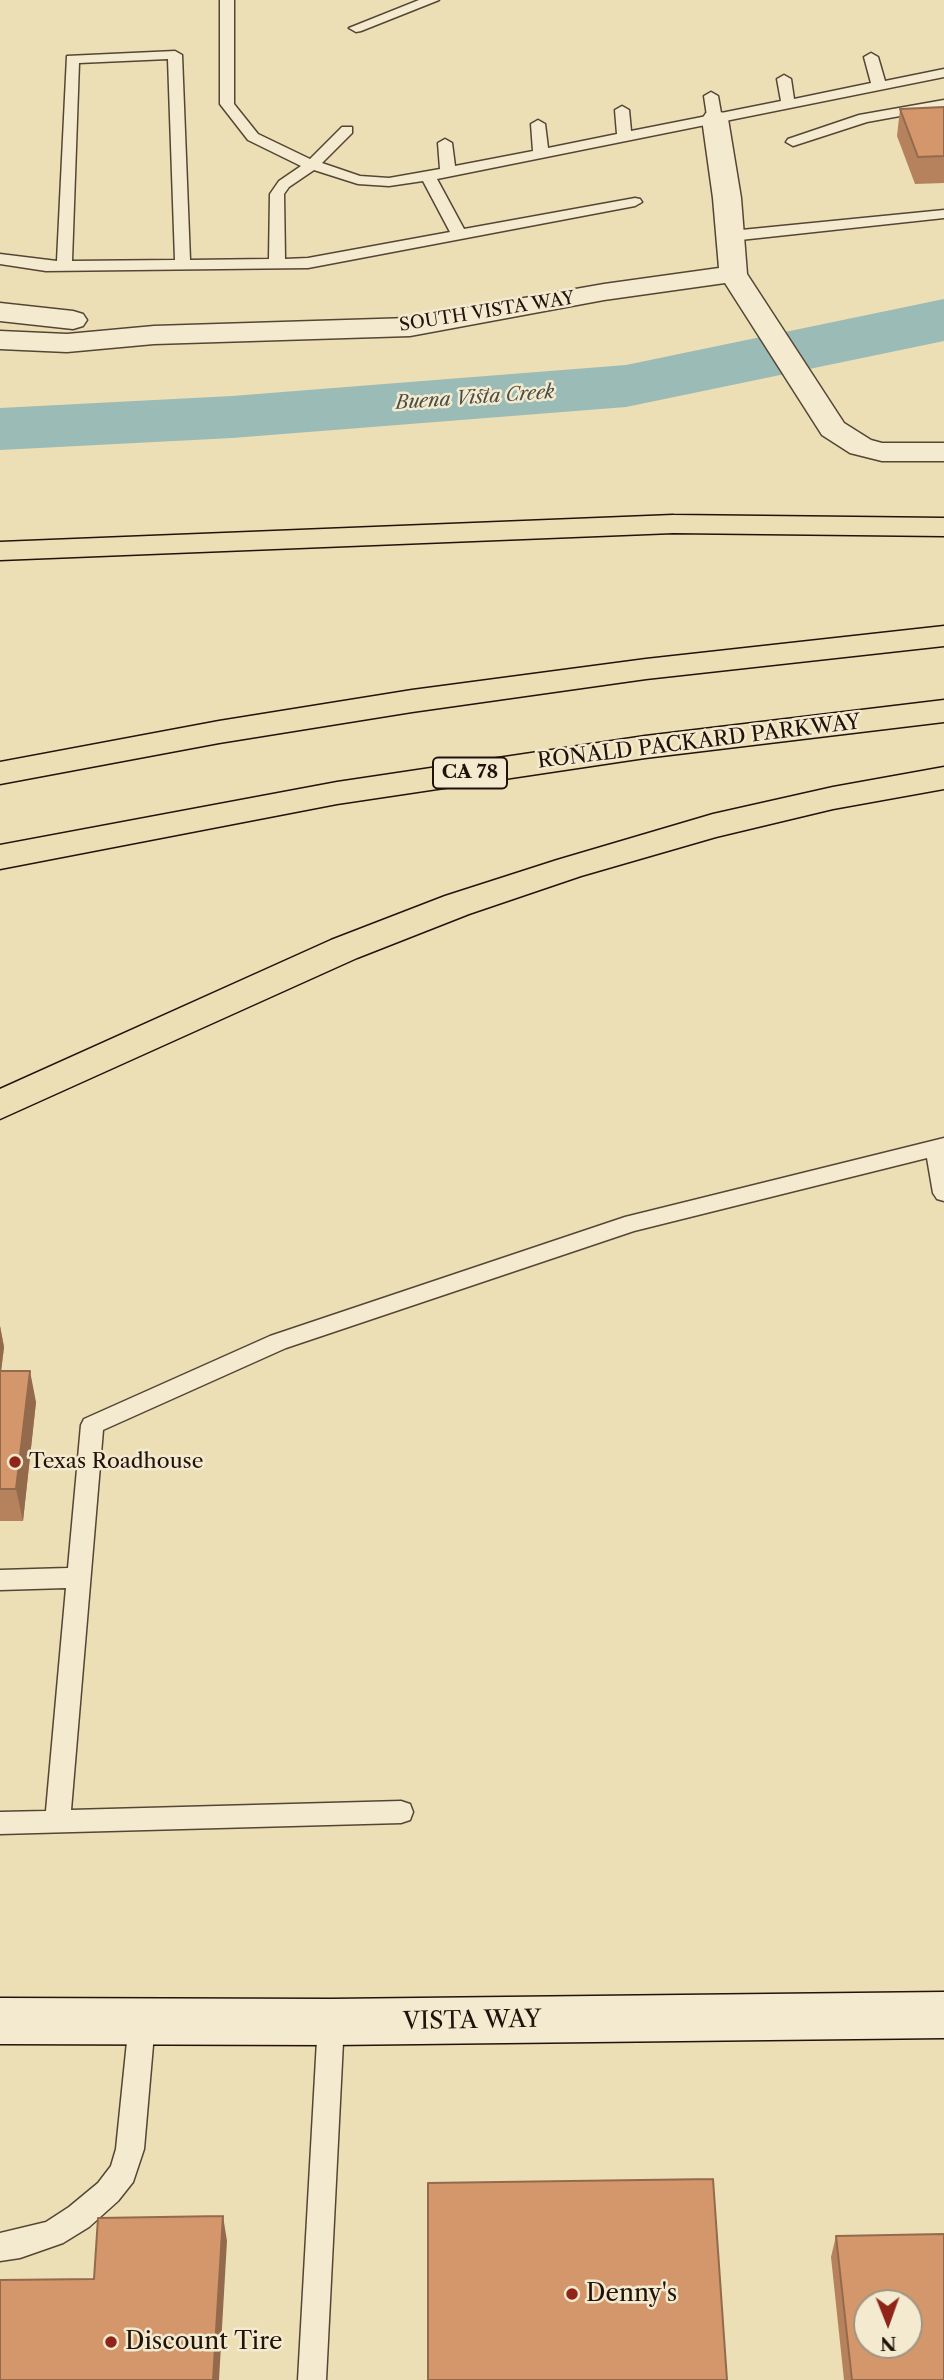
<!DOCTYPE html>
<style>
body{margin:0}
#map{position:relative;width:944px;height:2380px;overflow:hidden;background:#ecdeb5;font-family:"Libre Caslon Text",serif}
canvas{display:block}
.north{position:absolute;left:853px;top:2289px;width:70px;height:70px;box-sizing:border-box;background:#f3eacf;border:2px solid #9f9480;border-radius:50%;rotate:179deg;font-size:19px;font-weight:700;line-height:28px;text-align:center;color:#22130a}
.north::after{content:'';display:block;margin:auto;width:24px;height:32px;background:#8f2418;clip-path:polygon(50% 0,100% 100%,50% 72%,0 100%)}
</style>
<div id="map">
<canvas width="944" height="2380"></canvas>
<div class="north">N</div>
</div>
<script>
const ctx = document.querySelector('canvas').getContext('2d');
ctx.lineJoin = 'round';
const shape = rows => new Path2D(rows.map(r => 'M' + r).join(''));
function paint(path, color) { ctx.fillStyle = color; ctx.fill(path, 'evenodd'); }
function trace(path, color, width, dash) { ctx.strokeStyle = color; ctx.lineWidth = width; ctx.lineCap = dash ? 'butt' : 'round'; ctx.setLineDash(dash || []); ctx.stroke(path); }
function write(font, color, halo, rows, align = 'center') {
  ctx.font = font + ' "Libre Caslon Text",serif'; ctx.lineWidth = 5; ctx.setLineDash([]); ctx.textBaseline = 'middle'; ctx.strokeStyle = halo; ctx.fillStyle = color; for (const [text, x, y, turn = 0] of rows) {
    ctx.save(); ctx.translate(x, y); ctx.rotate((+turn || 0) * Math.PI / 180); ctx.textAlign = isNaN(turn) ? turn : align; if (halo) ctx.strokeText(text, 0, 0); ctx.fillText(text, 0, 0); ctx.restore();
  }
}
paint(shape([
 [944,299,944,341,626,407,232,438,0,450,0,408,232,396,626,365,944,299]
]), '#9abbb6');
const service = shape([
 [220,0,234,0,234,104,258,134,310,159,342,127,352,127,352,133,322,163,360,176,389,178,440,169,438,143,445,139,452,143,455,166,533,151,531,124,538,120,545,124,548,148,617,134,615,110,622,106,629,110,631,131,707,116,704,96,711,92,718,96,721,113,781,101,777,79,784,75,791,79,794,99,871,83,864,57,871,53,878,57,885,81,944,69,944,77,437,179,464,229,635,198,640,199,642,202,635,206,308,268,46,271,0,264,0,254,57,261,67,56,175,51,182,55,190,260,269,259,270,194,279,181,301,166,248,140,220,104,220,0],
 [168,59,175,260,72,261,79,63,168,59],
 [314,170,358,184,389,186,423,181,450,232,308,258,285,259,284,194,289,187,314,170],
 [419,0,439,0,361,31,356,32,349,28,419,0],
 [944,100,944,108,867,122,793,146,786,142,788,139,859,115,944,100],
 [944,210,944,218,731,241,723,236,731,231,944,210],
 [944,1138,944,1201,937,1199,933,1193,927,1158,634,1231,286,1348,103,1430,71,1810,401,1801,410,1804,413,1812,410,1820,401,1823,0,1834,0,1812,46,1811,66,1588,0,1590,0,1570,68,1568,81,1425,84,1419,270,1336,625,1217,944,1138],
 [142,2010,151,2013,155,2022,144,2149,133,2182,118,2201,89,2227,63,2243,20,2258,0,2261,0,2233,46,2222,69,2207,98,2183,111,2166,116,2149,129,2022,133,2013,142,2010],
 [331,2010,340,2013,344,2022,326,2380,298,2380,318,2022,322,2013,331,2010]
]);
const minor = shape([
 [715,111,724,113,728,119,741,198,747,274,844,423,871,440,882,443,944,443,944,461,882,461,850,453,822,435,725,283,604,300,410,336,154,344,67,352,0,349,0,331,67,334,154,326,410,318,604,284,719,268,713,198,702,119,706,113,715,111],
 [0,303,73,311,83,314,87,320,83,326,73,329,0,321,0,303]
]);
const secondary = shape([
 [944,1992,944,2038,331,2045,0,2044,0,1998,331,1999,944,1992]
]);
const motorway = shape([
 [673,515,944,518,944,536,673,533,0,560,0,542,673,515],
 [944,626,944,646,646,679,412,712,219,743,0,784,0,762,219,721,412,690,646,659,944,626],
 [944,700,944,722,645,758,337,804,0,869,0,845,337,782,645,736,944,700],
 [944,767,944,789,833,809,716,837,581,876,469,914,357,958,0,1119,0,1089,331,940,445,896,557,860,713,814,833,787,944,767]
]);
trace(service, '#544635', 3);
trace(minor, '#544635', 3);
trace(secondary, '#22130a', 3);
trace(motorway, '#22130a', 3);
paint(service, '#f3eacf');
paint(minor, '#f3eacf');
paint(secondary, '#f3eacf');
paint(motorway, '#ecdeb5');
paint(shape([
 [944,107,944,183,915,184,897,136,900,109],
 [0,1326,4,1347,1,1371,36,1402,23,1521,0,1521],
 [836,2236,944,2380,844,2380,831,2257]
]), '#b6825d');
paint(shape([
 [0,1326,4,1347,0,1380],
 [30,1371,36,1402,23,1521,16,1489],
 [223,2216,227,2241,219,2380,213,2380]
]), '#946a4c');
const building = shape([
 [944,107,944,156,918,157,900,109,944,107],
 [0,1371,30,1371,16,1489,0,1489,0,1371],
 [713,2179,727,2380,428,2380,428,2183,713,2179],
 [223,2216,213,2380,0,2380,0,2280,94,2279,98,2218,223,2216],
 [944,2234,944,2380,852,2380,836,2236,944,2234],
 [867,2303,909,2303,909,2345,867,2345,867,2303]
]);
paint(building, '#d4976c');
trace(building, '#946a4c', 2);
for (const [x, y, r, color] of [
 [15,1462,7,"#8f2418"],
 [572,2294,7,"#8f2418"],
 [111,2342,7,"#8f2418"]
]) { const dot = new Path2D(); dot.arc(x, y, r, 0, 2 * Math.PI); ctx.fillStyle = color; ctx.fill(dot); trace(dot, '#f3eacf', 2.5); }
write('18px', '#22130a', '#f3eacf', [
 ["SOUTH VISTA WAY",487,312,-9]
]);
write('italic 19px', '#4c4e46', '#f3eacf', [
 ["Buena Vista Creek",475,398,-4]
]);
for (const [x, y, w] of [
 [470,773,74]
]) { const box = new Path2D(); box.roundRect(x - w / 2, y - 15.5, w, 31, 5); ctx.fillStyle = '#f3eacf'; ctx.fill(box); trace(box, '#22130a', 2); }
write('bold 19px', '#22130a', null, [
 ["CA 78",470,773]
]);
write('21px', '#22130a', '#f3eacf', [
 ["RONALD PACKARD PARKWAY",699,742,-7]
]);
write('21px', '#22130a', '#f3eacf', [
 ["Texas Roadhouse",29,1462]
], 'left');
write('24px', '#22130a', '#f3eacf', [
 ["VISTA WAY",472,2021,-1]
]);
write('24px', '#22130a', '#f3eacf', [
 ["Denny's",586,2294],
 ["Discount Tire",125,2342]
], 'left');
</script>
